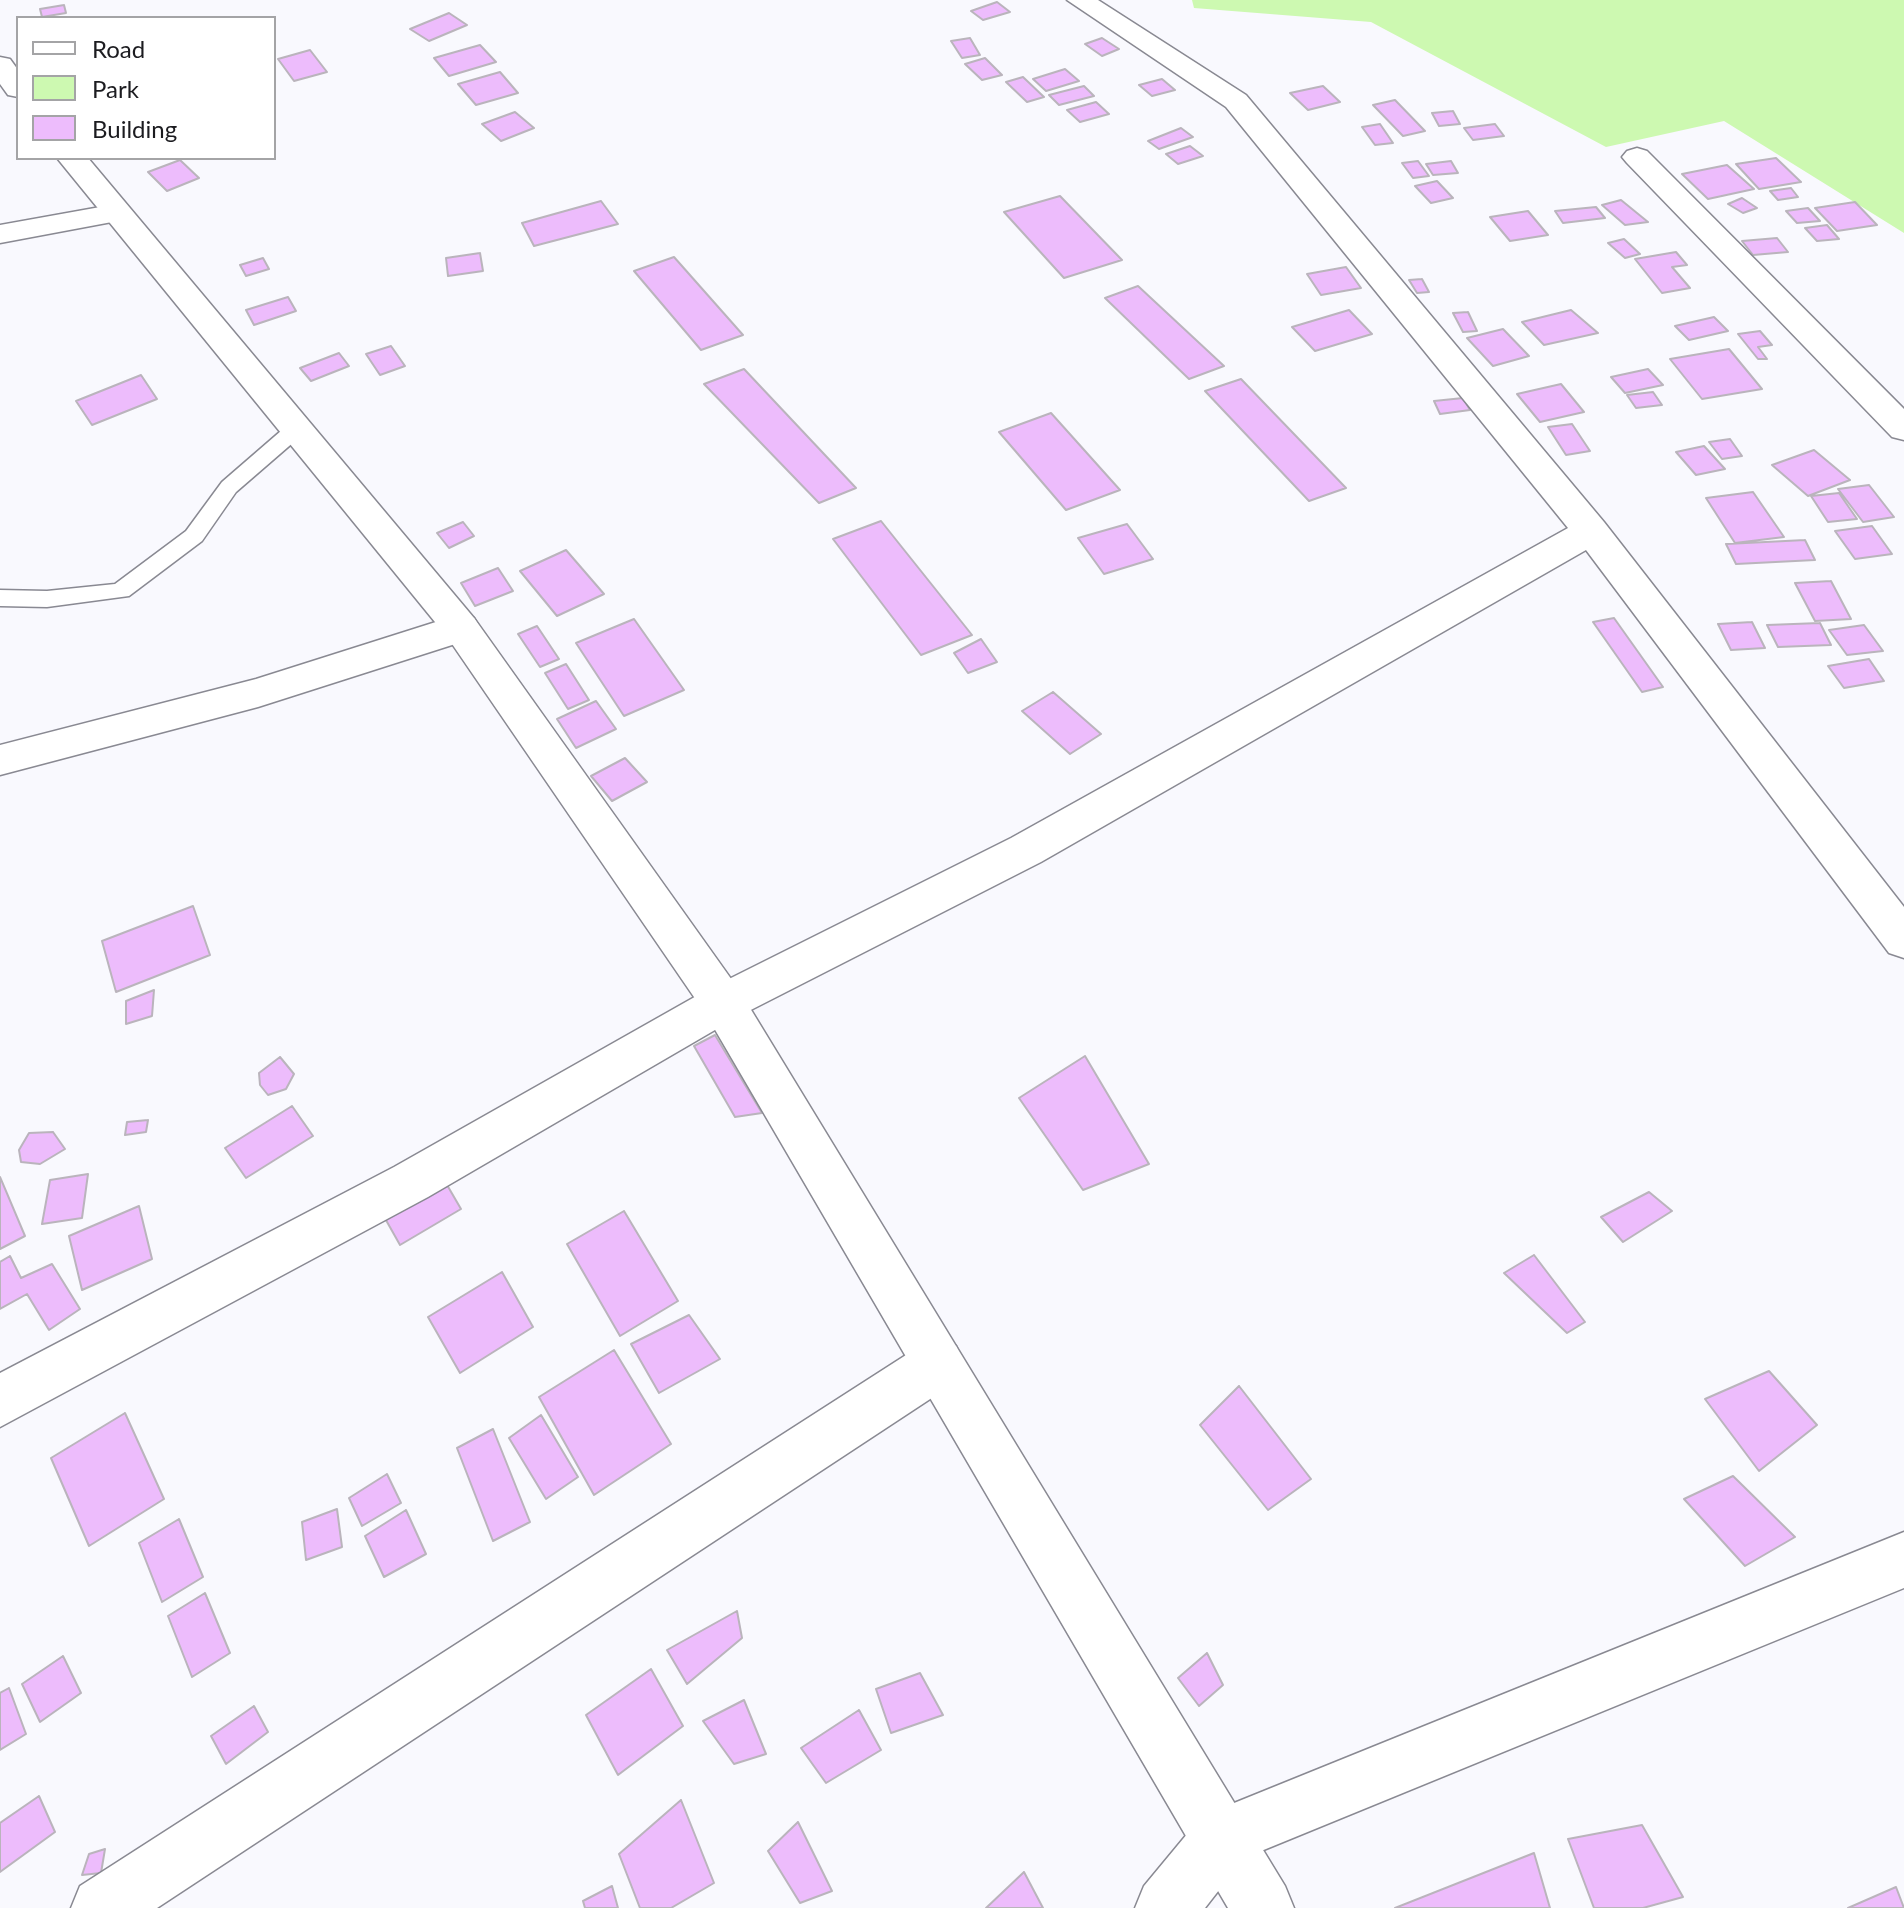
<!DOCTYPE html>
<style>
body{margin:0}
#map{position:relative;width:1904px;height:1908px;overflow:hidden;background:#f9f9fe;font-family:Lato,sans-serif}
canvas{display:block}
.legend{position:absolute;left:16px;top:16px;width:260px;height:144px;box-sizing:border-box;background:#fff;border:2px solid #a4a4a6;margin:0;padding:10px 14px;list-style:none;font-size:24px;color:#1c1c20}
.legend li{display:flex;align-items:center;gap:16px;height:40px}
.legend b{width:40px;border:2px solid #a4a4a6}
</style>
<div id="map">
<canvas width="1904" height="1908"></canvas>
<ul class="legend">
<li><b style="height:10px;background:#fff"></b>Road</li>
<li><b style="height:22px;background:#cdf9b1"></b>Park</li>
<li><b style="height:22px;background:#edbcfc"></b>Building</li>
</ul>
</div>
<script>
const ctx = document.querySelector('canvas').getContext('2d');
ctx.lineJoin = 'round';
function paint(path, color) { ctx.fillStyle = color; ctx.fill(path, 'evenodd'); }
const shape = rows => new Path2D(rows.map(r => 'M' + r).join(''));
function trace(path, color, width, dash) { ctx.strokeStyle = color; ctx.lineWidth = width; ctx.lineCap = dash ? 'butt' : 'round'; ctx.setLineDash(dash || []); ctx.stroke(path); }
paint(shape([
 [1192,0,1904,0,1904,233,1724,121,1606,147,1371,22,1194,8]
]), '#cdf9b1');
const building = shape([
 [997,2,1010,12,983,20,971,11,997,2],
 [64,5,66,13,42,17,40,9,64,5],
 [449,13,467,25,429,41,410,29,449,13],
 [970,38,980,55,962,58,951,41,970,38],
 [1102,38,1119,49,1102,56,1085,44,1102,38],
 [480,45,496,62,449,76,434,58,480,45],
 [310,50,327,72,294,81,278,59,310,50],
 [985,58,1002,75,982,80,965,64,985,58],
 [1065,69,1079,81,1046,91,1033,79,1065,69],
 [500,72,518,93,476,105,458,84,500,72],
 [1023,77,1044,97,1027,102,1006,82,1023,77],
 [1162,79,1175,90,1152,96,1139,85,1162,79],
 [1084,86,1094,96,1059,105,1049,95,1084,86],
 [1323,86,1340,102,1308,110,1290,93,1323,86],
 [1395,100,1425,131,1403,136,1373,105,1395,100],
 [1096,102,1109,114,1080,122,1067,110,1096,102],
 [1453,111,1460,124,1439,126,1432,113,1453,111],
 [515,112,534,128,501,141,482,124,515,112],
 [1380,124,1393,143,1375,145,1362,127,1380,124],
 [1495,124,1504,136,1473,140,1464,128,1495,124],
 [1181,128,1193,137,1159,149,1148,141,1181,128],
 [1190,146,1203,156,1178,164,1166,154,1190,146],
 [1776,158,1801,182,1759,189,1736,164,1776,158],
 [180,160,199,178,167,191,148,172,180,160],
 [1418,161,1429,176,1413,178,1402,163,1418,161],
 [1451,161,1458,173,1433,175,1426,164,1451,161],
 [1727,165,1754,189,1708,199,1682,174,1727,165],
 [1437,181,1453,198,1431,203,1415,186,1437,181],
 [1791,188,1798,197,1778,200,1770,191,1791,188],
 [1060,196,1122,260,1064,278,1004,212,1060,196],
 [1742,198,1757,208,1743,213,1728,204,1742,198],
 [1621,200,1648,222,1625,225,1602,205,1621,200],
 [601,201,618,224,534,246,522,223,601,201],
 [1855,202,1877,225,1837,231,1815,208,1855,202],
 [1596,207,1605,218,1563,223,1555,211,1596,207],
 [1808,208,1820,221,1797,223,1786,211,1808,208],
 [1528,211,1548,235,1510,241,1490,217,1528,211],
 [1827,225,1839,239,1817,241,1805,228,1827,225],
 [1777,238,1788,252,1753,255,1742,241,1777,238],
 [1624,239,1640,254,1625,258,1608,243,1624,239],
 [1676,252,1687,265,1672,267,1690,288,1662,293,1635,259,1676,252],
 [480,253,483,271,448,276,446,258,480,253],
 [674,257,743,335,701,350,634,271,674,257],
 [263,258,269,269,246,276,240,265,263,258],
 [1346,267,1361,288,1321,295,1307,274,1346,267],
 [1422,279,1429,292,1417,293,1409,280,1422,279],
 [1138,286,1224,366,1189,379,1105,298,1138,286],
 [288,297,296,311,254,325,246,310,288,297],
 [1349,310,1372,334,1315,351,1292,327,1349,310],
 [1571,310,1598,333,1544,345,1522,322,1571,310],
 [1468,312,1477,331,1463,332,1453,313,1468,312],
 [1714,317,1728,331,1689,340,1675,326,1714,317],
 [1503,329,1529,356,1493,366,1467,338,1503,329],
 [1760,331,1772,345,1758,347,1767,359,1758,359,1738,334,1760,331],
 [391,346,405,366,380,375,366,354,391,346],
 [1729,349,1762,389,1702,399,1670,359,1729,349],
 [339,353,349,366,311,381,300,368,339,353],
 [744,369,856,488,819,503,704,384,744,369],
 [1648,369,1663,385,1625,393,1611,377,1648,369],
 [141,375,157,399,92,425,76,401,141,375],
 [1241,379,1346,488,1309,501,1205,391,1241,379],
 [1561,384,1584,412,1540,422,1517,394,1561,384],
 [1653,392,1662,405,1636,408,1627,395,1653,392],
 [1463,398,1470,410,1440,414,1434,401,1463,398],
 [1051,413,1120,490,1066,510,999,432,1051,413],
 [1572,424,1590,451,1566,455,1548,427,1572,424],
 [1730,439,1742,456,1722,459,1709,442,1730,439],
 [1704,446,1725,469,1696,475,1676,452,1704,446],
 [1814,450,1850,480,1808,496,1772,465,1814,450],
 [1869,485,1894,517,1863,522,1838,489,1869,485],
 [1753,492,1784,537,1735,543,1706,498,1753,492],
 [1839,493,1857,519,1828,522,1811,496,1839,493],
 [881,521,972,635,921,655,833,539,881,521],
 [463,522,474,536,449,548,437,533,463,522],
 [1127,524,1153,559,1104,574,1078,538,1127,524],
 [1872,526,1892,554,1855,559,1835,531,1872,526],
 [1805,540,1815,560,1736,564,1726,544,1805,540],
 [566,550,604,594,557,616,520,571,566,550],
 [498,568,513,591,475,606,461,583,498,568],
 [1831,581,1851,619,1815,621,1795,583,1831,581],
 [1614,618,1663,687,1642,692,1593,622,1614,618],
 [634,619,684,690,624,716,576,643,634,619],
 [1752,622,1765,648,1731,650,1718,624,1752,622],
 [1820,623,1831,645,1778,647,1767,625,1820,623],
 [1864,625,1883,651,1847,655,1829,630,1864,625],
 [537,626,559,659,540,667,518,634,537,626],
 [981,639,997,662,968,673,954,653,981,639],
 [1869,659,1884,681,1844,688,1828,666,1869,659],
 [566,664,589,700,568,709,545,673,566,664],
 [1053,692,1101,734,1070,754,1022,711,1053,692],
 [596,701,616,729,576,748,557,719,596,701],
 [625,758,647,782,612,801,591,776,625,758],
 [193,906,210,955,116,992,102,941,193,906],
 [154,990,152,1016,126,1024,126,1001,154,990],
 [715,1035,762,1113,735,1117,694,1046,715,1035],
 [1085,1056,1149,1164,1083,1190,1019,1098,1085,1056],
 [280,1057,294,1074,286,1089,268,1095,260,1085,259,1073,280,1057],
 [292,1106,313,1136,246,1178,225,1148,292,1106],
 [148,1120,146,1132,125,1135,127,1122,148,1120],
 [53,1132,65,1149,40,1164,21,1162,19,1150,29,1133,53,1132],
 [88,1174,82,1218,42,1224,50,1180,88,1174],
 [0,1177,25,1236,0,1249,0,1177],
 [443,1178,461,1209,400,1245,382,1213,443,1178],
 [1649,1192,1672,1211,1623,1242,1601,1217,1649,1192],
 [139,1206,152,1259,82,1290,69,1236,139,1206],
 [624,1211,678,1301,620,1336,567,1244,624,1211],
 [1534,1255,1585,1322,1567,1333,1504,1273,1534,1255],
 [10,1256,21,1278,52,1264,80,1309,49,1330,27,1294,0,1309,0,1262,10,1256],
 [502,1272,533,1327,460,1373,428,1317,502,1272],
 [689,1315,720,1359,659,1393,631,1344,689,1315],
 [614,1350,671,1444,594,1495,539,1397,614,1350],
 [1769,1371,1817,1425,1759,1471,1705,1399,1769,1371],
 [1239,1386,1311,1479,1268,1510,1200,1425,1239,1386],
 [125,1413,164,1499,89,1546,51,1458,125,1413],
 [541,1415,578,1477,546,1499,509,1438,541,1415],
 [493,1429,530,1522,493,1541,457,1448,493,1429],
 [387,1474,401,1503,362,1526,349,1498,387,1474],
 [1733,1476,1795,1537,1745,1566,1684,1499,1733,1476],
 [337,1509,342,1547,306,1560,302,1522,337,1509],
 [406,1510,426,1554,384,1577,365,1536,406,1510],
 [179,1519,203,1577,162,1602,139,1543,179,1519],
 [205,1593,230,1653,192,1677,168,1616,205,1593],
 [737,1611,742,1638,687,1684,667,1650,737,1611],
 [1207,1653,1223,1685,1199,1706,1178,1678,1207,1653],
 [63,1656,81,1693,40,1722,22,1684,63,1656],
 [651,1669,683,1726,618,1775,586,1715,651,1669],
 [920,1673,943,1715,891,1733,876,1689,920,1673],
 [9,1688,26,1734,0,1750,0,1693,9,1688],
 [744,1700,766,1754,734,1764,703,1721,744,1700],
 [254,1706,268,1732,226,1764,211,1736,254,1706],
 [859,1710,881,1750,826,1783,801,1748,859,1710],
 [39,1796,55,1832,0,1872,0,1823,39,1796],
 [681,1800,714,1883,671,1908,640,1908,619,1854,681,1800],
 [798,1822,832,1891,800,1903,768,1851,798,1822],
 [1642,1825,1683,1897,1643,1908,1594,1908,1568,1839,1642,1825],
 [105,1849,101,1873,82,1875,89,1854,105,1849],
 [1534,1853,1550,1908,1395,1908,1534,1853],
 [1024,1872,1043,1908,986,1908,1024,1872],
 [612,1886,618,1908,585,1908,583,1901,612,1886],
 [1896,1887,1904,1908,1848,1908,1896,1887]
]);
paint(building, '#edbcfc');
trace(building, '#bab4bc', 2);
const service = shape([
 [296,422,306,429,303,434,236,492,202,541,129,596,47,607,0,606,0,590,47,591,115,584,186,531,222,482,289,424,296,422]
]);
const minor = shape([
 [1067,0,1098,0,1246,95,1604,522,1904,907,1904,958,1889,953,1586,550,1041,862,739,1016,428,1197,0,1427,0,1373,394,1167,707,990,1011,838,1568,528,1226,107,1067,0],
 [1637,148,1647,151,1904,409,1904,440,1892,437,1627,163,1622,157,1627,151,1637,148],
 [117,204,128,207,132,213,128,219,0,243,0,225,117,204],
 [461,614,474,618,480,628,474,638,258,707,0,775,0,745,256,679,461,614],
 [938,1339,956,1346,964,1364,956,1382,157,1908,71,1908,80,1886,920,1346,938,1339],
 [1904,1532,1904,1588,1244,1858,1205,1908,1135,1908,1144,1886,1202,1816,1904,1532]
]);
const trunk = shape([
 [0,57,10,59,18,70,18,97,8,95,0,84,0,57],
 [57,158,88,158,474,618,739,990,1285,1886,1294,1908,1228,1908,707,1016,448,638,57,158]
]);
trace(service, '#898992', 3);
trace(minor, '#898992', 3);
trace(trunk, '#898992', 3);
paint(service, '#fff');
paint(minor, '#fff');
paint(trunk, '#fff');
</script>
